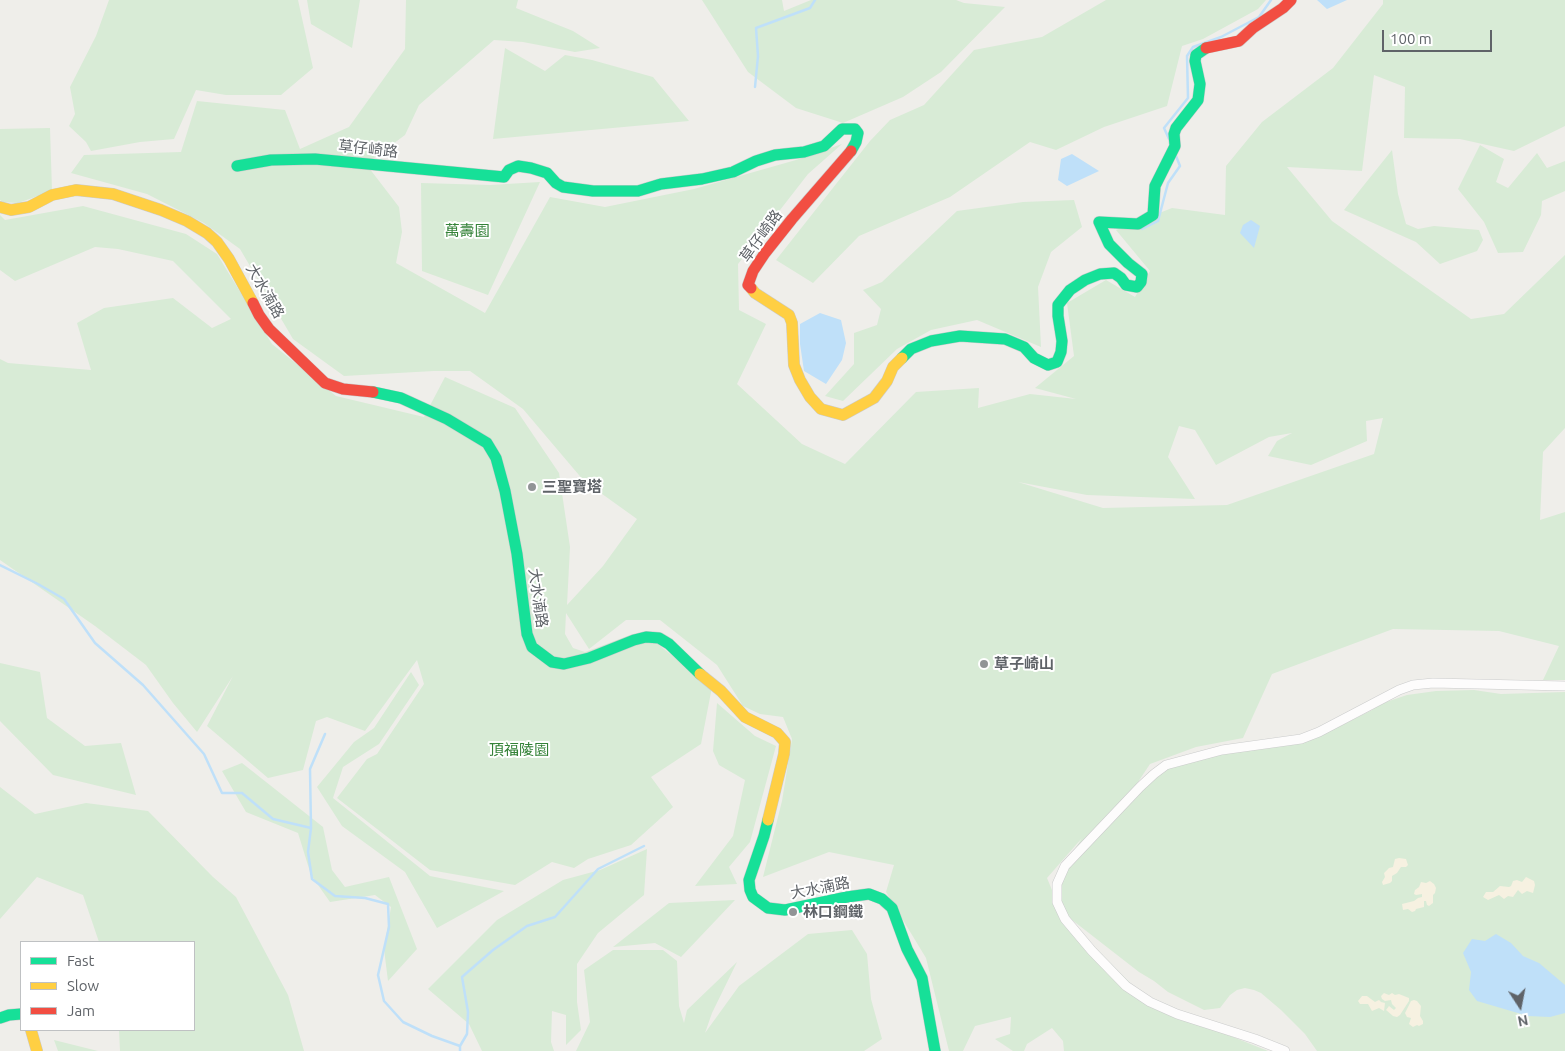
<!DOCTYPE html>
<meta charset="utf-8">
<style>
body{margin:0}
#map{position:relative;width:1565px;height:1051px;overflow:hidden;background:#efeeea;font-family:Ubuntu,sans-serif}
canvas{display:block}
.legend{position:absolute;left:20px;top:941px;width:175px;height:90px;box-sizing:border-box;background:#fff;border:1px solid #bfc1c3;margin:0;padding:6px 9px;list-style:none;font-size:15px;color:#5f6368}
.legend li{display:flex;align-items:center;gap:10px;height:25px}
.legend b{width:25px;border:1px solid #bfc1c3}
.north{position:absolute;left:1495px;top:981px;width:50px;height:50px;-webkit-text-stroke:4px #fff;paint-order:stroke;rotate:169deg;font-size:14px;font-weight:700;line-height:20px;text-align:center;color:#5f6368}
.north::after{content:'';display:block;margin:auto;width:18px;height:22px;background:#5f6368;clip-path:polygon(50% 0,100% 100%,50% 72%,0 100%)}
.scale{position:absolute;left:1382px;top:30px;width:110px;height:22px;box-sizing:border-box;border:2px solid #5f6368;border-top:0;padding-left:6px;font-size:15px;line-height:18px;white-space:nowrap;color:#5f6368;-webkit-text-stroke:4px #fff;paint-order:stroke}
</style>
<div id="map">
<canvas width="1565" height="1051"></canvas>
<ul class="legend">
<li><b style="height:6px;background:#16e098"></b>Fast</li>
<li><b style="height:6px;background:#ffcf43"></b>Slow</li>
<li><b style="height:6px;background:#f24e42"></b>Jam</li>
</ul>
<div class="north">N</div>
<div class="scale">100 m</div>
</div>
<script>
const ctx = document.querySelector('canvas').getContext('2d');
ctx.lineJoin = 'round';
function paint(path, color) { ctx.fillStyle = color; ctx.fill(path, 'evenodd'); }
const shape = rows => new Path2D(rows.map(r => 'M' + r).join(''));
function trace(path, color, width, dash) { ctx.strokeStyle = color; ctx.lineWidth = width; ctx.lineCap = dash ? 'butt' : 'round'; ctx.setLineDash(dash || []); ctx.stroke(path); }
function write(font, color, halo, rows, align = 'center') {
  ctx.font = font + ' Ubuntu,"Noto Sans TC",sans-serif'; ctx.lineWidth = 4; ctx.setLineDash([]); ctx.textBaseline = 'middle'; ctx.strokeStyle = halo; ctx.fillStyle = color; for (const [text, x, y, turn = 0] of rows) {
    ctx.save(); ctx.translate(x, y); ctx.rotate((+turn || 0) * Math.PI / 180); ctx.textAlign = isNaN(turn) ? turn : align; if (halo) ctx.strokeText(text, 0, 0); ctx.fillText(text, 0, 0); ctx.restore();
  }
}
paint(shape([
 [109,0,298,0,313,68,281,95,226,95,196,90,174,139,140,142,91,151,86,142,69,126,75,114,70,87,96,36],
 [307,0,360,0,352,48,311,24],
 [406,0,518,0,516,8,573,31,600,48,575,52,523,42,494,40,419,105,405,135,366,164,399,207,402,232,396,263,485,313,550,197,605,207,694,189,796,160,842,144,808,174,738,264,739,310,766,324,737,384,802,444,845,464,916,392,979,388,978,408,1030,394,1076,399,1035,388,1074,356,1067,303,1106,280,1135,297,1150,271,1116,230,1172,208,1225,215,1226,166,1262,122,1333,68,1383,4,1383,0,1565,0,1565,126,1514,151,1460,139,1404,138,1405,87,1374,75,1362,171,1287,167,1332,221,1471,319,1504,314,1565,255,1565,428,1543,452,1540,520,1565,512,1565,680,1543,680,1559,646,1499,631,1393,629,1272,674,1243,738,1196,747,1150,764,1136,785,1158,768,1197,759,1322,735,1372,710,1380,704,1407,695,1436,691,1474,690,1501,694,1565,692,1565,1051,1317,1051,1305,1034,1281,1010,1261,993,1254,990,1245,988,1237,990,1230,995,1220,1008,1204,1010,1168,992,1154,981,1139,972,1067,916,1055,894,1060,872,1082,838,1047,878,1062,914,1156,1009,1208,1027,1268,1051,1064,1051,1063,1041,1052,1028,1027,1044,1024,1051,1013,1051,995,1039,1010,1034,1011,1017,975,1026,963,1051,949,1051,926,958,886,892,894,865,829,852,763,877,782,801,792,739,783,717,760,714,743,706,717,665,660,620,626,620,589,649,566,613,565,634,573,648,585,652,633,634,655,642,712,687,701,744,651,777,673,807,631,845,588,859,574,868,552,862,515,885,430,870,337,798,367,759,377,754,424,684,417,660,365,731,327,717,316,721,303,770,268,778,207,726,233,676,197,732,173,703,146,665,95,626,0,560,0,359,8,363,91,370,77,323,104,308,173,298,212,328,231,319,173,261,118,249,95,247,15,281,0,270,0,215,5,220,83,206,186,234,217,254,272,344,336,396,424,417,445,377,515,408,559,473,570,547,567,605,603,566,637,519,584,481,523,409,470,371,434,371,344,376,293,339,240,249,204,223,147,194,71,173,84,155,181,152,197,101,285,110,300,149,349,127,405,49],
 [1383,418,1374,454,1227,505,1103,508,1018,482,1087,495,1195,499,1168,457,1179,426,1195,430,1216,465,1269,437,1292,433,1277,441,1268,456,1311,465,1367,441,1366,421],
 [702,0,782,0,784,11,811,0,956,0,964,3,1005,7,941,72,903,97,843,123,796,108,748,72],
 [1106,0,1266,0,1258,9,1203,39,1182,46,1167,106,1104,127,1056,150,1030,142,950,197,859,236,813,283,776,260,870,141,890,120,924,105,974,50,1042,37],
 [505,48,545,71,565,55,592,60,653,77,689,121,493,139],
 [50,128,52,191,18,203,3,202,0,200,0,129],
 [1480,145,1504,159,1496,182,1508,188,1537,153,1547,168,1565,161,1565,191,1542,201,1541,215,1523,252,1498,253,1484,222,1458,189],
 [1392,150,1398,194,1406,224,1418,229,1434,226,1479,230,1483,240,1477,251,1440,264,1416,242,1344,210],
 [540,182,488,295,422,271,421,183,490,185],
 [1074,200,1082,227,1051,252,1038,287,1041,347,977,320,931,330,897,349,843,401,825,396,854,364,854,333,877,325,881,309,863,290,882,282,957,211,1023,202],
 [0,663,40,672,47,718,85,746,121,743,136,795,53,775,0,721],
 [411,672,419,685,379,744,343,767,333,798,430,876,504,891,437,928,405,872,342,826,317,787,354,742,374,728],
 [717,703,755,736,776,746,750,842,729,867,737,884,695,886,733,836,745,780,719,765,713,751],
 [242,763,323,827,332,870,345,887,389,877,417,949,388,981,384,949,391,907,375,895,330,902,311,875,298,833,246,812,222,771],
 [0,787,35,814,86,803,148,811,213,877,236,897,288,995,304,1051,120,1051,119,1030,194,1030,194,942,99,942,83,895,37,877,0,919],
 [647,849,644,895,598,933,577,964,577,1002,581,1030,566,1045,566,1015,552,1011,551,1042,554,1051,482,1051,469,1024,428,989,497,920,563,880,600,870],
 [735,900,681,957,655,943,613,947,669,903],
 [852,930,867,954,871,999,882,1039,864,1051,576,1051,590,1022,584,970,613,950,663,950,677,961,679,1006,684,1023,687,1010,737,962,712,1013,705,1033,739,986,808,934],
 [54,1040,98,1051,58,1051]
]), '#d8ebd6');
paint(shape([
 [1399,858,1406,859,1408,865,1406,867,1401,867,1397,873,1392,876,1392,881,1390,883,1383,885,1382,882,1385,877,1384,873,1389,868,1393,867,1395,859],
 [1526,877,1534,881,1535,885,1533,893,1527,891,1522,894,1518,890,1513,897,1508,896,1504,899,1499,895,1488,900,1483,897,1486,892,1493,892,1500,886,1509,887,1511,886,1513,881,1517,880,1522,882],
 [1430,881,1434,884,1436,888,1435,893,1433,895,1433,903,1429,906,1427,905,1426,901,1424,901,1424,907,1416,909,1415,911,1412,912,1408,909,1403,910,1402,904,1414,901,1418,898,1422,897,1422,894,1416,895,1414,894,1415,890,1419,887,1421,882,1426,883],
 [1384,993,1389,995,1392,993,1395,995,1399,994,1409,998,1409,1001,1400,1015,1397,1017,1393,1016,1386,1010,1389,1006,1394,1010,1396,1008,1392,1004,1391,1000,1385,1001,1382,999,1381,996],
 [1362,996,1367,996,1375,1002,1379,1000,1381,1002,1385,1003,1384,1011,1379,1008,1372,1011,1368,1004,1360,1004,1358,1001],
 [1414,1000,1417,1001,1421,1006,1420,1016,1423,1021,1423,1024,1419,1026,1417,1025,1413,1027,1409,1024,1411,1018,1407,1017,1405,1013,1411,1001]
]), '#f6f1e1');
paint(shape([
 [1317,0,1347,0,1327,9],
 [1072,154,1099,171,1067,186,1058,180,1061,159],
 [1251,220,1260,226,1254,248,1240,233,1243,225],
 [820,313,841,320,846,343,842,360,826,384,804,371,800,344,800,324],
 [1496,934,1511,943,1523,956,1539,963,1565,985,1565,1013,1550,1017,1528,1016,1477,1001,1469,990,1471,972,1463,953,1472,939,1485,941]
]), '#bfe0f9');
trace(shape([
 [755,87,758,56,756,28,810,8,815,0],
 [1169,139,1164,128,1188,98,1187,56,1193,47,1221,37,1259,17,1271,0],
 [1142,229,1158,221,1168,183,1180,166,1176,156],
 [0,565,38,584,64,599,95,643,143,685,204,754,222,793,242,793,273,819,311,828,308,852,312,879,335,896,365,898,388,904,389,927,378,975,384,1001,403,1022,432,1036,460,1046,460,1051],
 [311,828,310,769,325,734],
 [460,1046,467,1034,468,1012,462,977,493,950,527,926,555,917,598,869,644,846]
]), '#bfe0f9', 2.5);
const street = shape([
 [1285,1051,1255,1039,1177,1014,1150,1002,1126,986,1092,951,1065,919,1057,902,1057,884,1065,866,1140,787,1154,774,1166,765,1222,750,1301,739,1319,732,1399,690,1413,685,1433,683,1565,686]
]);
const fast = shape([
 [237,166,271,160,315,159,504,177,509,170,518,166,531,168,547,173,556,183,563,187,593,191,638,191,661,184,702,179,733,172,756,161,775,155,804,152,824,146,842,129,855,129,858,133,856,142,851,151],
 [902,358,911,349,931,341,960,336,1005,339,1024,347,1034,358,1048,365,1057,362,1061,352,1062,341,1058,316,1058,305,1070,290,1085,280,1100,274,1114,273,1121,278,1126,285,1137,287,1141,282,1142,274,1128,263,1109,244,1099,222,1138,224,1153,215,1155,186,1175,146,1174,134,1176,128,1198,100,1200,84,1195,61,1196,55,1206,48],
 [373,392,401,398,447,419,487,443,496,458,505,491,517,554,527,634,532,647,552,662,564,664,589,658,634,640,646,637,659,638,669,644,700,674],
 [768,820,764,836,749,880,750,890,753,897,768,908,785,910,847,897,869,894,882,899,892,908,907,949,922,978,935,1051],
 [0,1018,9,1015,21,1014]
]);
const slow = shape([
 [0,207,11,210,29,207,52,195,76,190,113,194,161,210,187,221,207,233,217,242,229,259,253,303],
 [751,288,755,293,789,315,792,323,794,365,800,380,810,397,821,409,843,415,874,398,887,381,893,367,902,358],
 [700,674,721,691,745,717,777,733,785,742,784,754,768,820],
 [31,1030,37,1051]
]);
const jam = shape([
 [1206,48,1239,41,1253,28,1283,8,1291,0],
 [751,288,748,285,753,271,765,253,792,219,851,151],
 [253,303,259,315,269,329,325,383,343,389,373,392]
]);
trace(street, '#cbcccc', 10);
trace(fast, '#cacacb', 12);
trace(slow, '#cacacb', 12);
trace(jam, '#cacacb', 12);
trace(street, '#fdfcfc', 9);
trace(fast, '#16e098', 11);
trace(slow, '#ffcf43', 11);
trace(jam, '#f24e42', 11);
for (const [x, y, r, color] of [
 [532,487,5,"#919496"],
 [984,664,5,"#919496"],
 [793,912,5,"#919496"]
]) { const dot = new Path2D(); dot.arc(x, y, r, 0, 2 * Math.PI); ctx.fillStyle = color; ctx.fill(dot); trace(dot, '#fff', 2); }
write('15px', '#5f6368', '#fff', [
 ["草仔崎路",368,149,6],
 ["草仔崎路",761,236,-54],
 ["大水湳路",265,291,60],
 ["大水湳路",538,598,82],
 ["大水湳路",820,888,-11]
]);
write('15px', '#348238', '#fff', [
 ["萬壽園",467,231],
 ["頂福陵園",519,750]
]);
write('bold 15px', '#5f6368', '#fff', [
 ["三聖寶塔",542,487],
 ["草子崎山",994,664],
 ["林口鋼鐵",803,912]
], 'left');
</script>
